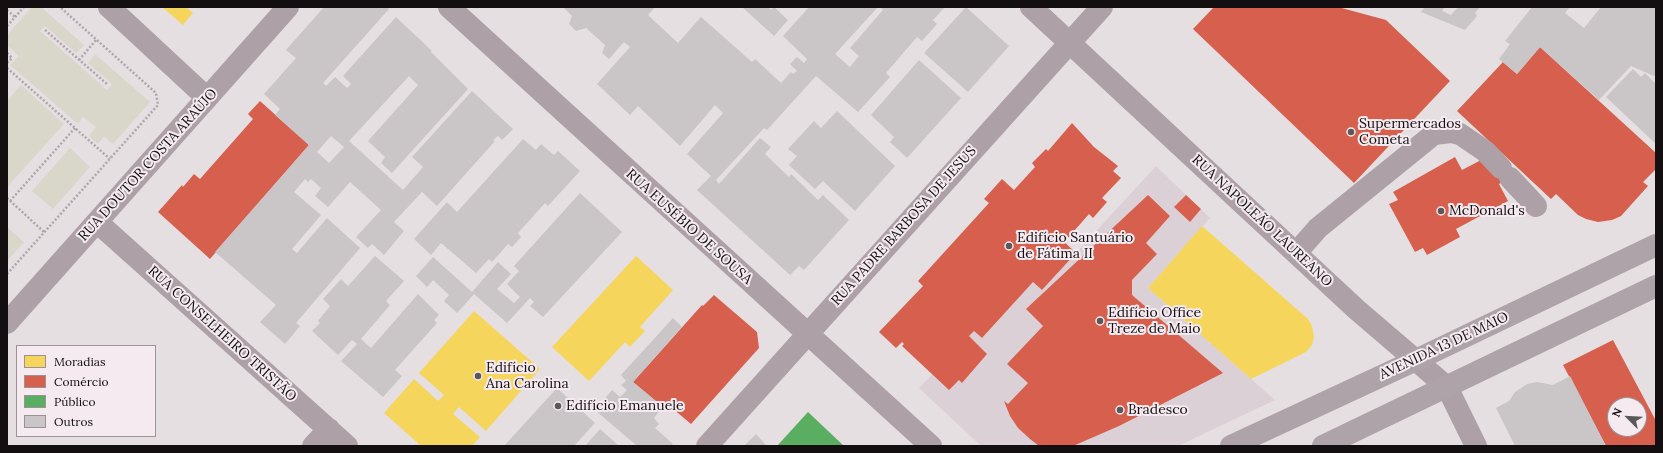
<!DOCTYPE html>
<meta charset="utf-8">
<style>
body{margin:0}
#map{position:relative;width:1663px;height:453px;overflow:hidden;background:#e5dfe2;font-family:Lora,serif}
canvas{display:block}
.frame{position:absolute;inset:0;border:8px solid #130f11;pointer-events:none}
.legend{position:absolute;left:16px;top:345px;width:140px;height:92px;box-sizing:border-box;background:#f4eaf0;border:1px solid #9a9297;margin:0;padding:5px 7px;list-style:none;font-size:12px;color:#130f11}
.legend li{display:flex;align-items:center;gap:8px;height:20px}
.legend b{width:20px;border:1px solid #9a9297}
.north{position:absolute;left:1607px;top:397px;width:40px;height:40px;box-sizing:border-box;background:#f4eaf0;border:1px solid #9a9297;border-radius:50%;rotate:294deg;font-size:11px;font-weight:700;line-height:16px;text-align:center;color:#130f11}
.north::after{content:'';display:block;margin:auto;width:14px;height:18px;background:#5c585a;clip-path:polygon(50% 0,100% 100%,50% 72%,0 100%)}
</style>
<div id="map">
<canvas width="1663" height="453"></canvas>
<div class="frame"></div>
<ul class="legend">
<li><b style="height:11px;background:#f6d55c"></b>Moradias</li>
<li><b style="height:11px;background:#d6604d"></b>Comércio</li>
<li><b style="height:11px;background:#5aae61"></b>Público</li>
<li><b style="height:11px;background:#cac5c7"></b>Outros</li>
</ul>
<div class="north">N</div>
</div>
<script>
const ctx = document.querySelector('canvas').getContext('2d');
ctx.lineJoin = 'round';
function paint(path, color) { ctx.fillStyle = color; ctx.fill(path, 'evenodd'); }
const shape = rows => new Path2D(rows.map(r => 'M' + r).join(''));
function trace(path, color, width, dash) { ctx.strokeStyle = color; ctx.lineWidth = width; ctx.lineCap = dash ? 'butt' : 'round'; ctx.setLineDash(dash || []); ctx.stroke(path); }
function write(font, color, halo, rows, align = 'center') {
  ctx.font = font + ' Lora,serif'; ctx.lineWidth = 4; ctx.setLineDash([]); ctx.textBaseline = 'middle'; ctx.strokeStyle = halo; ctx.fillStyle = color; for (const [text, x, y, turn = 0] of rows) {
    ctx.save(); ctx.translate(x, y); ctx.rotate((+turn || 0) * Math.PI / 180); ctx.textAlign = isNaN(turn) ? turn : align; if (halo) ctx.strokeText(text, 0, 0); ctx.fillText(text, 0, 0); ctx.restore();
  }
}
paint(shape([
 [1156,166,1210,218,1148,288,1275,400,1178,446,981,446,919,388,974,331,982,338,1033,282,1042,290]
]), '#dcd0d7');
paint(shape([
 [32,7,41,7,84,45,76,53,45,26,40,31,107,90,112,84,88,63,95,54,150,102,113,144,104,136,98,144,89,136,96,127,83,117,78,124,10,65,19,56,7,45,7,35],
 [21,85,64,124,7,187,7,101],
 [70,148,90,167,53,209,32,191],
 [7,227,24,242,7,261]
]), '#d8d7c9');
paint(shape([
 [162,7,186,7,193,13,183,25],
 [1202,226,1308,319,1312,326,1314,337,1312,345,1306,352,1251,379,1148,288],
 [636,256,673,290,640,327,645,331,630,347,625,342,589,381,552,347],
 [474,311,540,369,486,431,459,407,453,414,480,437,472,446,421,446,384,413,414,379,438,401,444,395,419,373]
]), '#f6d55c');
paint(shape([
 [1214,7,1338,7,1386,20,1450,81,1354,183,1193,29],
 [1540,47,1656,153,1656,169,1643,182,1648,186,1621,216,1612,220,1598,222,1586,219,1578,215,1556,194,1551,199,1457,111,1503,62,1517,74],
 [260,101,309,145,210,259,158,212,182,185,183,187,194,174,200,179,253,119,248,114],
 [1072,123,1094,147,1118,166,1113,171,1121,178,1102,198,1107,202,1093,218,1089,214,1067,239,1062,234,1059,237,1076,253,1042,290,1033,282,982,338,974,331,969,336,987,354,962,383,959,380,949,390,902,346,904,344,902,342,896,348,879,332,923,286,918,281,989,203,984,199,1002,179,1014,190,1035,167,1032,163,1046,149,1048,151],
 [1455,157,1462,170,1485,158,1510,178,1499,184,1508,201,1456,229,1460,237,1427,255,1423,248,1415,252,1389,204,1398,200,1393,192],
 [1148,195,1170,216,1146,243,1157,254,1132,280,1132,295,1223,373,1119,426,1073,446,1039,446,1030,439,1018,428,1010,416,1004,401,1008,404,1028,383,1007,364,1043,326,1026,309],
 [1186,195,1201,209,1190,222,1174,207],
 [714,295,757,332,759,348,691,424,666,403,663,407,633,382,702,305,703,306],
 [1613,340,1656,421,1656,446,1606,446,1563,365],
 [1615,405,1639,405,1639,429,1615,429]
]), '#d6604d');
paint(shape([
 [808,412,844,446,777,446]
]), '#5aae61');
paint(shape([
 [324,7,387,7,389,9,323,83,326,86,335,77,347,88,351,84,343,76,396,17,432,51,431,52,468,89,392,173,381,163,385,157,368,141,418,85,409,76,349,141,403,190,423,167,412,157,472,91,513,129,502,140,498,136,493,140,495,141,437,206,422,192,394,222,404,231,384,255,372,244,368,248,356,237,381,210,350,182,328,207,315,196,321,188,311,179,308,182,305,179,294,192,321,215,292,249,297,253,327,218,360,248,296,323,300,326,285,344,260,322,276,305,215,252,309,145,275,115,280,109,264,94,296,58,286,50],
 [331,136,344,147,329,163,317,152],
 [563,7,655,7,648,15,678,43,701,17,752,62,755,59,781,83,791,72,793,74,797,71,790,64,797,57,804,63,807,59,783,36,809,7,878,7,835,54,850,67,859,56,850,48,883,10,880,7,945,7,933,20,937,24,922,41,917,37,886,73,890,77,858,112,816,76,767,130,764,128,716,180,719,184,760,138,771,147,765,154,789,177,791,174,818,200,823,195,849,220,804,270,799,266,790,275,697,190,711,176,687,154,723,113,715,105,680,146,638,106,630,115,597,84,630,47,624,42,609,59,602,53,605,45,586,28,576,31,569,24,572,16],
 [742,7,768,7,771,10,774,7,788,20,774,36],
 [966,7,1009,46,968,92,924,53],
 [1425,7,1445,7,1442,11,1451,15,1458,7,1480,7,1475,13,1477,16,1465,30,1421,12],
 [1532,7,1570,7,1565,13,1584,28,1601,7,1656,7,1656,74,1654,76,1631,66,1599,100,1540,47,1517,74,1499,59,1510,44,1505,41],
 [919,60,961,98,907,158,890,142,894,137,871,115],
 [1633,69,1641,77,1645,73,1656,84,1656,144,1606,97],
 [837,111,895,166,855,211,823,181,815,189,789,165,797,156,788,149,814,121,821,128],
 [523,139,536,150,541,144,554,155,558,151,580,171,548,206,545,203,518,233,521,237,512,247,508,244,492,262,489,259,476,273,441,243,431,255,414,239,447,202,457,212],
 [580,193,622,232,543,317,530,306,534,302,530,298,507,323,474,294,457,313,444,301,449,295,433,280,427,287,416,276,433,257,472,292,498,262,511,274,497,289,514,303,520,297,507,284,519,271,514,266],
 [375,256,404,281,386,301,390,305,361,339,371,348,418,294,439,315,434,320,437,323,395,370,402,376,383,397,341,361,357,344,352,340,338,355,312,331,320,323,318,321,330,306,323,299,341,279,348,286],
 [673,318,682,327,633,382,663,407,654,418,659,424,655,428,673,444,671,446,637,446,595,410,612,390,620,397,627,390,621,385,626,381,621,375],
 [1570,376,1606,446,1515,446,1496,408,1509,401,1515,392,1527,384,1537,382,1553,385],
 [557,388,595,423,574,446,504,446],
 [600,429,619,446,585,446],
 [756,434,767,446,744,446]
]), '#cac5c7');
trace(shape([
 [7,10,15,17],
 [7,26,24,7],
 [45,30,107,84],
 [7,53,12,58,7,63],
 [79,60,96,40],
 [7,68,110,159],
 [7,198,44,232],
 [10,201,75,128],
 [7,274,158,105,156,93,60,7]
]), '#aea5ab', 2.5, [2, 2]);
trace(shape([
 [109,7,207,98],
 [449,7,931,446],
 [1031,7,1356,309,1447,387,1476,446],
 [1510,178,1536,206],
 [97,222,347,446],
 [1296,253,1318,228,1434,134,1451,132,1460,134,1485,151,1501,168],
 [7,323,288,7],
 [313,446,329,429],
 [707,446,1102,7]
]), '#ada0a7', 22);
trace(shape([
 [1231,446,1416,360,1656,245],
 [1323,446,1656,286]
]), '#afa3aa', 22);
for (const [x, y, r, color] of [
 [1351,132,4,"#5c585a"],
 [1441,211,4,"#5c585a"],
 [1009,246,4,"#5c585a"],
 [1100,321,4,"#5c585a"],
 [478,376,4,"#5c585a"],
 [558,406,4,"#5c585a"],
 [1120,410,4,"#5c585a"]
]) { const dot = new Path2D(); dot.arc(x, y, r, 0, 2 * Math.PI); ctx.fillStyle = color; ctx.fill(dot); trace(dot, '#f4eaf0', 1.5); }
write('14px', '#130f11', '#f4eaf0', [
 ["Supermercados",1359,124],
 ["Cometa",1359,140],
 ["McDonald's",1449,211],
 ["Edifício Santuário",1017,238],
 ["de Fátima II",1017,254],
 ["Edifício Office",1108,313],
 ["Treze de Maio",1108,329],
 ["Edifício",486,368],
 ["Ana Carolina",486,384],
 ["Edifício Emanuele",566,406],
 ["Bradesco",1128,410]
], 'left');
write('14px', '#130f11', '#f4eaf0', [
 ["RUA DOUTOR COSTA ARAÚJO",148,165,-48],
 ["RUA NAPOLEÃO LAUREANO",1262,221,43],
 ["RUA PADRE BARBOSA DE JESUS",904,226,-48],
 ["RUA EUSÉBIO DE SOUSA",689,227,42],
 ["RUA CONSELHEIRO TRISTÃO",222,334,42],
 ["AVENIDA 13 DE MAIO",1444,346,-25]
]);
</script>
